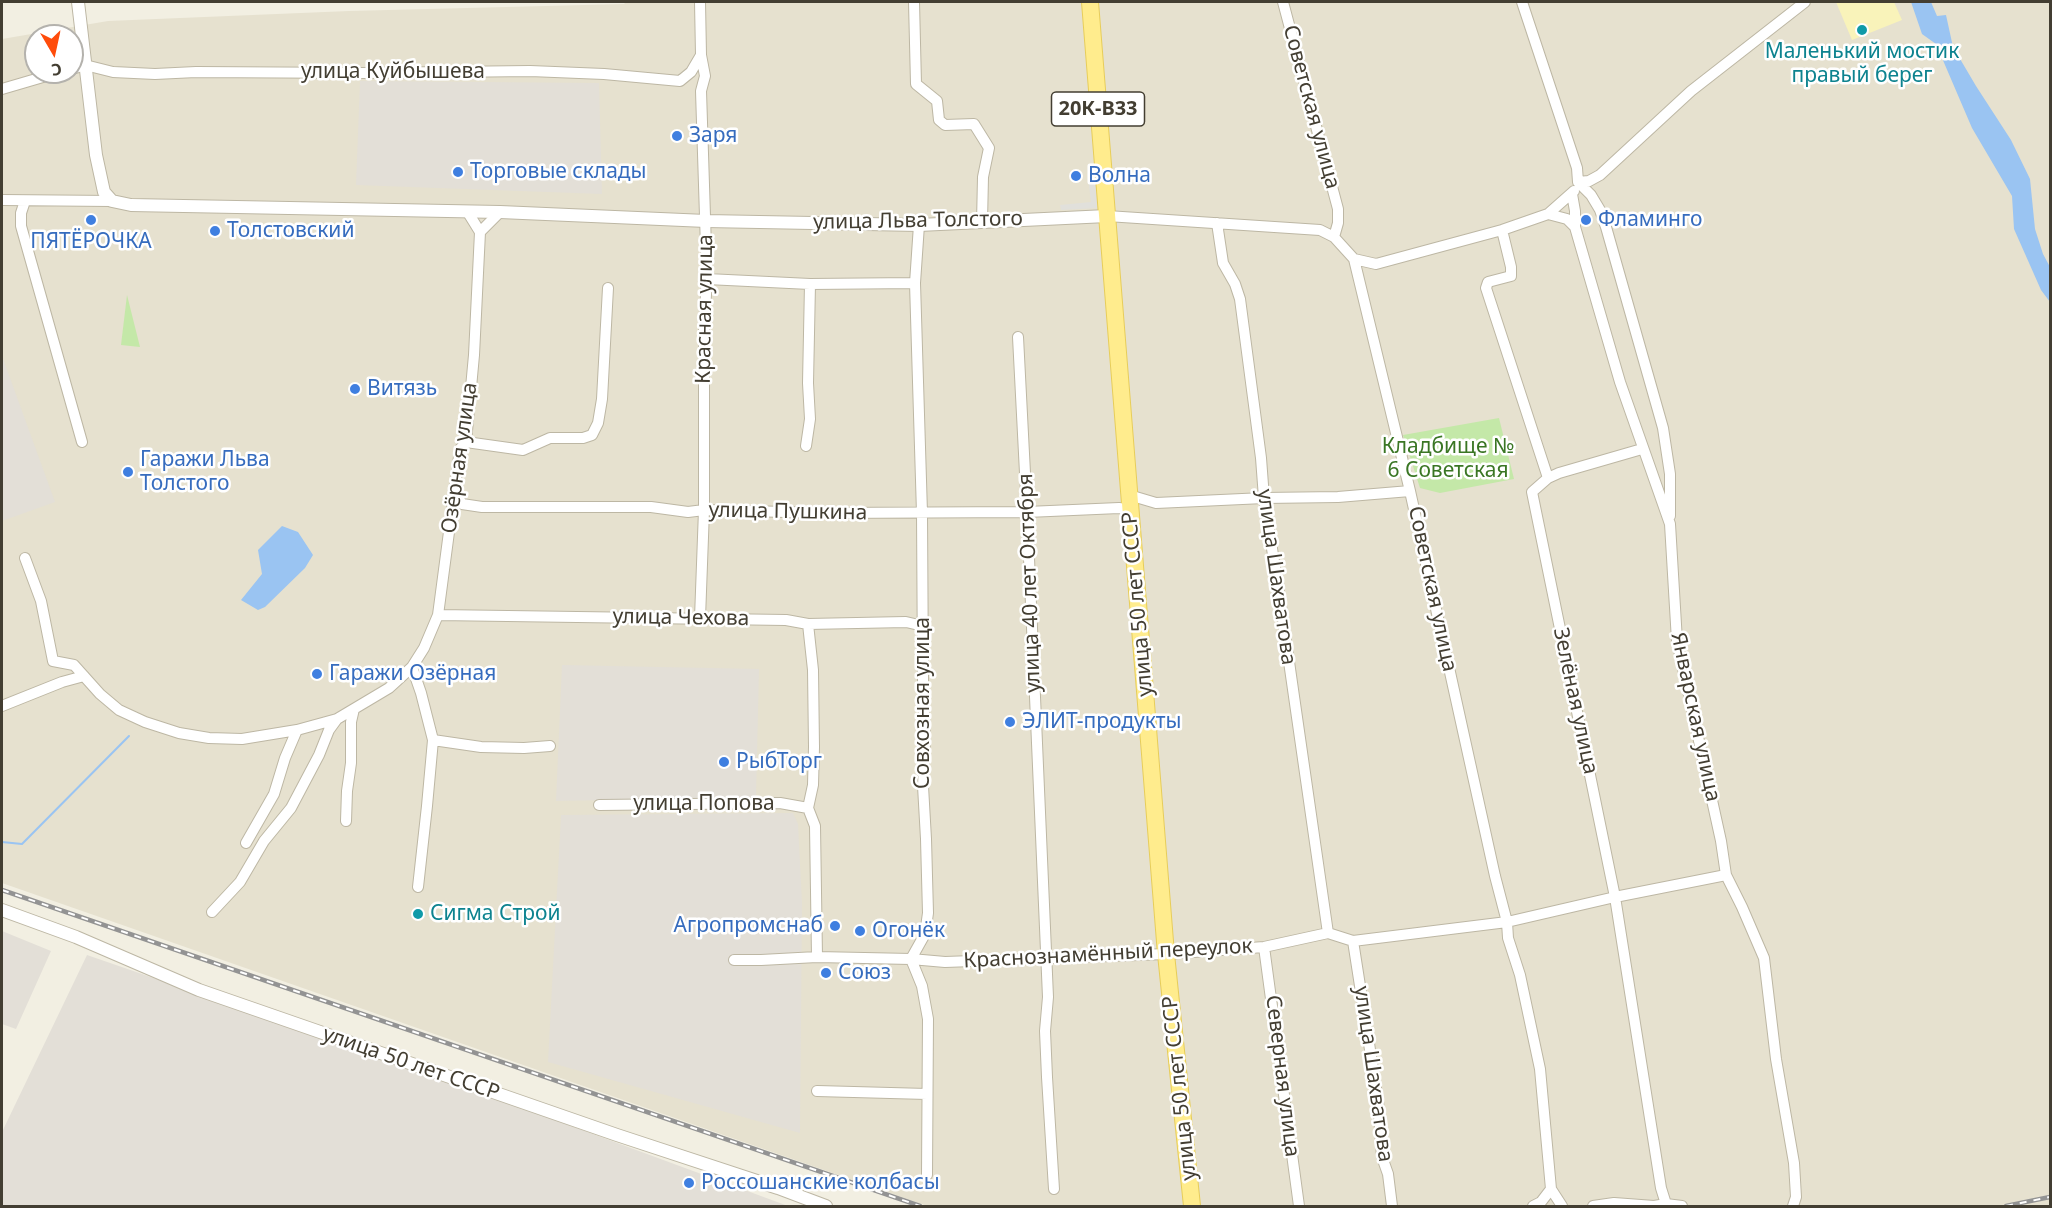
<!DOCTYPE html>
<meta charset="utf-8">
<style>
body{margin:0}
#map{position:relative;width:2052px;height:1208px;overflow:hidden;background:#f2efe2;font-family:"Noto Sans",sans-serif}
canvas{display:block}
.frame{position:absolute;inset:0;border:3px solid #433e32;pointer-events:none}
.north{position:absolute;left:24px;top:24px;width:60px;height:60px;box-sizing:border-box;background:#fff;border:2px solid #b4b2ad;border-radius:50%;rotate:171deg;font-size:16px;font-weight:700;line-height:24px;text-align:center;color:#433e32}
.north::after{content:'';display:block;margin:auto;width:21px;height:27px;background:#ff4c0b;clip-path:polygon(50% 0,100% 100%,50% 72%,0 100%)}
</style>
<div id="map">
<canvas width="2052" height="1208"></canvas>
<div class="frame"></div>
<div class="north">С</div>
</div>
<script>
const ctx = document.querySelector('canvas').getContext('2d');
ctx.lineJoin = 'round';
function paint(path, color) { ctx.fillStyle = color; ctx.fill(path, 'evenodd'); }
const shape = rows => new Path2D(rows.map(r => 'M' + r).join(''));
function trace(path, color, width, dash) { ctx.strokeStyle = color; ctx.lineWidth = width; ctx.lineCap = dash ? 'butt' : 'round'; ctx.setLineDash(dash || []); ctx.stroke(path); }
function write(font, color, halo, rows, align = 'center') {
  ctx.font = font + ' "Noto Sans",sans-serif'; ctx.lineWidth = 5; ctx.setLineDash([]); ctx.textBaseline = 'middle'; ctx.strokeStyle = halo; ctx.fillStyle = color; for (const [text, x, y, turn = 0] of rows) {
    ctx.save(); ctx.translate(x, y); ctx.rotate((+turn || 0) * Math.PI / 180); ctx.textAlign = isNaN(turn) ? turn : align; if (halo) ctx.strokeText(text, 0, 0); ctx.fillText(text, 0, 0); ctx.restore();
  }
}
paint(shape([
 [626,2,2050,2,2050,1206,927,1206,2,883,2,39,108,21,349,11,624,4],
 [36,36,72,36,72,72,36,72]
]), '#e6e1cf');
paint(shape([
 [360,81,599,83,602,194,356,185],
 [2,356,55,502,2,521],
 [562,665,759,669,756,797,556,801],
 [793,813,798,824,802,903,800,1133,548,1062,561,815],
 [2,931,51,951,16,1029,2,1024],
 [87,955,414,1068,788,1206,2,1206,2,1132]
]), '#e3dfd7');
paint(shape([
 [127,295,140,347,121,345],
 [1499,418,1514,479,1440,493,1420,488,1403,435]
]), '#c4e8a8');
paint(shape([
 [1836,2,1894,2,1902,20,1852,40]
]), '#f9f3ba');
paint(shape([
 [1097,175,1099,208,1061,210,1060,205,1091,202,1088,177]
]), '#e1e0db');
paint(shape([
 [1911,2,1931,2,1937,16,1946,15,1953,47,1976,86,2011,140,2030,179,2035,229,2043,254,2050,267,2050,302,2041,290,2014,229,2012,196,1972,128,1936,44,1922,34],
 [282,526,298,532,313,555,305,568,265,607,258,610,241,600,262,574,258,550]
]), '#9ac4f2');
trace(shape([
 [2,842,22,844,129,736]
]), '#9ac4f2', 2);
const minor = shape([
 [914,2,916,84,937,101,939,120,945,125,974,124,989,148,983,177,982,222],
 [1283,2,1338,209,1338,223,1334,237,1354,259,1410,491,1495,876,1507,922,1508,938,1520,975,1540,1069,1551,1189],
 [1522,2,1577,168,1578,182],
 [72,69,85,65,113,72,155,74,196,72,363,73,530,71,604,74,680,81,691,72,701,55],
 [2,89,60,72],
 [1578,182,1591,195,1600,210,1606,227,1663,428,1670,474,1670,516],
 [1578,182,1589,181,1600,175,1691,91,1805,2],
 [1572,194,1575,211,1575,227,1620,382,1670,524,1677,641,1721,841,1726,875,1742,907,1764,958,1776,1059,1794,1163,1796,1197,1793,1206],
 [2,200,112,201],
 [25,201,21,213,21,226,82,442],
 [1548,214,1567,219,1575,227],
 [1107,216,1320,230,1334,237],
 [1217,223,1223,263,1235,284,1240,299,1261,458,1264,498,1280,599,1328,933],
 [919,225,915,283,922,513,923,679,925,741,923,786,926,839,928,913,925,934,911,959,922,986,928,1019,927,1175],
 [1502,230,1511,267,1511,276,1488,282,1486,288,1548,478,1532,492,1615,897,1661,1188,1666,1204],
 [480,232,500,212],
 [1354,259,1376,264,1502,230,1548,214,1574,191],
 [707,279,810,284,915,283],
 [1018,337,1027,512,1048,997,1045,1031,1047,1077,1054,1189],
 [466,442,523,450,550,438,583,438,592,435,598,423,602,399,608,288],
 [806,446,810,419,808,383,810,284],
 [1548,478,1559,473,1642,449],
 [454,490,462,504,482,507,651,507,688,512,704,510,827,513,1027,512,1119,508,1131,510],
 [1129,495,1156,503,1264,498,1338,497,1410,491],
 [25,558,41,601,53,661,74,665,100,694,119,710,145,722,179,733,209,738,242,739,297,730],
 [438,615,786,620,808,624,906,622,923,626],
 [700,618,704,510,704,326,707,279,701,91,705,76,701,55,700,2],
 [808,624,813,670,814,747,813,785,808,808,815,826,817,957],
 [412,667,421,693,433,740,481,747,524,748,550,746],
 [2,706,62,682,84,676],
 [599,805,780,803,808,808],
 [346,821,347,791,351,763,351,722,354,709],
 [246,843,274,794,285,758,297,730,337,719,389,688,412,667,424,648,438,615,460,449,466,442,474,355,480,232,467,211],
 [418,887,427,806,433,740],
 [212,912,240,882,264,841,291,808,319,755,329,730,337,719],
 [1353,941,1378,1101,1382,1157,1388,1174,1392,1206],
 [1264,947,1299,1206],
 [734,960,761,960,817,957,911,959,945,962,1166,954,1264,947,1328,933,1353,941,1507,922,1615,897,1726,875],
 [817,1091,927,1094],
 [1533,1206,1541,1202,1551,1189,1562,1206],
 [1593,1206,1614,1203,1654,1206,1666,1204,1682,1206]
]);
const tertiary = shape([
 [78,2,96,155,104,192,112,201,131,205,500,212,706,221,919,225,1107,216],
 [2,910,76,937,199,990,617,1135,778,1188,826,1206]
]);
const primary = shape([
 [1090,2,1166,954,1192,1206]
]);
trace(minor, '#bdb7a4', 12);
trace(tertiary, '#bdb7a4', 14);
trace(primary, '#e7cd5a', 18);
trace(minor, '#fff', 10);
trace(tertiary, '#fff', 12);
trace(primary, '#ffec8d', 16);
const rail = shape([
 [2,890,920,1206],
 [2006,1206,2050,1197]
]);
trace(rail, '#939393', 4.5);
trace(rail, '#fff', 2, [7]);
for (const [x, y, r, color] of [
 [1862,30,6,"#0f9aa8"],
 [677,136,6,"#3f7fe0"],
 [458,172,6,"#3f7fe0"],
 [1076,176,6,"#3f7fe0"],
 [91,220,6,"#3f7fe0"],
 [1586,220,6,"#3f7fe0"],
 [215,231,6,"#3f7fe0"],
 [355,389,6,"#3f7fe0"],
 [128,472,6,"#3f7fe0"],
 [317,674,6,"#3f7fe0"],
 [1010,722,6,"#3f7fe0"],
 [724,762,6,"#3f7fe0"],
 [418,914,6,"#0f9aa8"],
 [835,926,6,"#3f7fe0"],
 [860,931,6,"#3f7fe0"],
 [826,973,6,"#3f7fe0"],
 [689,1183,6,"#3f7fe0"]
]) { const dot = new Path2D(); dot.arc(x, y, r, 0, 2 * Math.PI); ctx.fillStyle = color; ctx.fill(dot); trace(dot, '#fff', 2); }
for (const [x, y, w] of [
 [1098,109,93]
]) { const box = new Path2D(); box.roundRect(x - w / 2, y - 17, w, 34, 4.5); ctx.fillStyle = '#fff'; ctx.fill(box); trace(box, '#433e32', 1.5); }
write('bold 20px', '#433e32', null, [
 ["20К-В33",1098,109]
]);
write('21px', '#0d838f', '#fff', [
 ["Маленький мостик",1862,52],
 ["правый берег",1862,76],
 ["Сигма Строй",430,914,"left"]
]);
write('21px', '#433e32', '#fff', [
 ["улица Куйбышева",393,72],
 ["Советская улица",1311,107,75],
 ["улица Льва Толстого",918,221,-1],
 ["Красная улица",705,309,-89],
 ["Озёрная улица",460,458,-82],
 ["улица Пушкина",788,512,1],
 ["улица Шахватова",1276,577,82],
 ["улица 40 лет Октября",1030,583,-92],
 ["Советская улица",1432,589,78],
 ["улица 50 лет СССР",1138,604,-95],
 ["улица Чехова",681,618,1],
 ["Зелёная улица",1575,701,78],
 ["Совхозная улица",923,703,-90],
 ["Январская улица",1695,717,78],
 ["улица Попова",704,804],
 ["Краснознамённый переулок",1108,954,-3],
 ["улица 50 лет СССР",411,1064,19],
 ["улица Шахватова",1373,1074,82],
 ["Северная улица",1282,1076,83],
 ["улица 50 лет СССР",1180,1088,-96]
]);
write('21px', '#366cbe', '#fff', [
 ["Заря",689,136],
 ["Торговые склады",470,172],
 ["Волна",1088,176],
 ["Фламинго",1598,220],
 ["Толстовский",227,231],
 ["ПЯТЁРОЧКА",91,242,"center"],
 ["Витязь",367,389],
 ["Гаражи Льва",140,460],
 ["Толстого",140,484],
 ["Гаражи Озёрная",329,674],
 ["ЭЛИТ-продукты",1022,722],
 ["РыбТорг",736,762],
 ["Агропромснаб",823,926,"right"],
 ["Огонёк",872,931],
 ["Союз",838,973],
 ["Россошанские колбасы",701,1183]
], 'left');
write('21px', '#3a7624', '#fff', [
 ["Кладбище №",1448,447],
 ["6 Советская",1448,471]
]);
</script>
